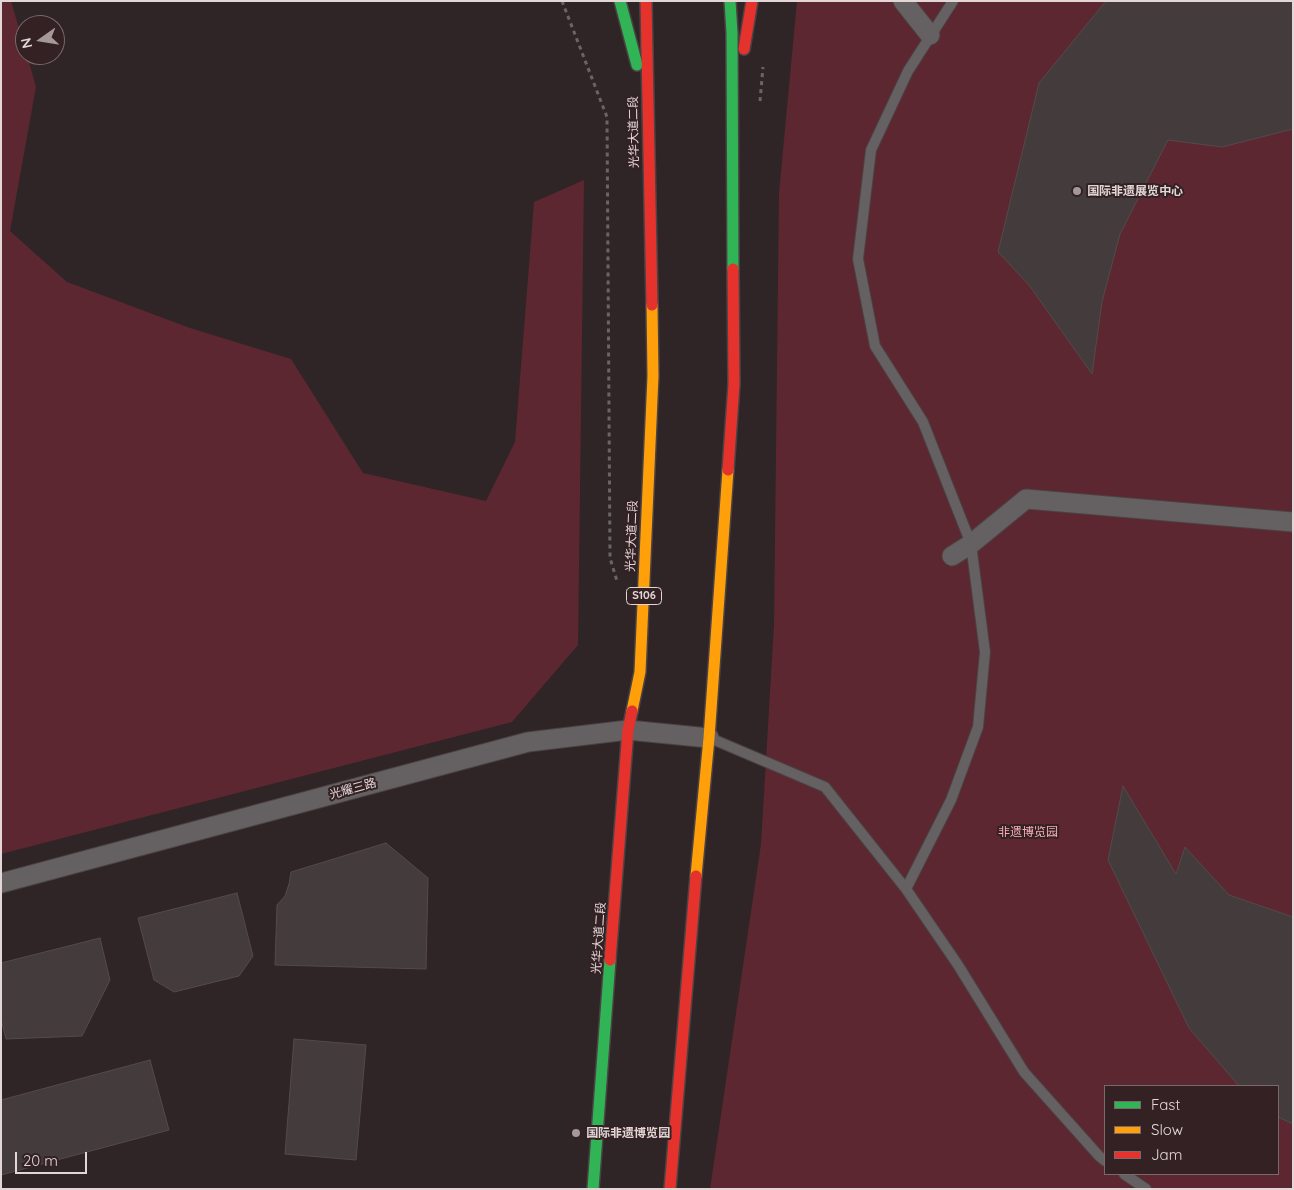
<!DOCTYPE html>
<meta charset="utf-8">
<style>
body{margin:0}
#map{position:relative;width:1294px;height:1190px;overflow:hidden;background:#2f2526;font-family:Quicksand,sans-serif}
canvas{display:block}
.frame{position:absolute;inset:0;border:2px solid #e3d6d7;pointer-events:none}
.legend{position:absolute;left:1104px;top:1085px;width:175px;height:90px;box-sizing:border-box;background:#332123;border:1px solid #79696b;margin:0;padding:6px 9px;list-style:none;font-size:15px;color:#e3d6d7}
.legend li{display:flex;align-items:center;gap:10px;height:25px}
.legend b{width:25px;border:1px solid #79696b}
.north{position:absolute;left:15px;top:15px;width:50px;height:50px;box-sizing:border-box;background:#332123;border:1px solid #79696b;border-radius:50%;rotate:257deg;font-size:14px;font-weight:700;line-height:20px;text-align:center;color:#e3d6d7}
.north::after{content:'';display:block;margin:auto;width:18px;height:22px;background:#a49899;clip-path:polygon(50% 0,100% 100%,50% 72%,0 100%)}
.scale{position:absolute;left:15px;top:1152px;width:72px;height:22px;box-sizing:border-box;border:2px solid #e3d6d7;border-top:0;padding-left:6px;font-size:15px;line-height:18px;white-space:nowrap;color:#e3d6d7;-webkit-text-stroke:4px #332123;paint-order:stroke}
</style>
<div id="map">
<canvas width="1294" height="1190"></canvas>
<div class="frame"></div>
<ul class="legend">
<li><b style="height:6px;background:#30b455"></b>Fast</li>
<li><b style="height:6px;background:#ff9f0a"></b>Slow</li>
<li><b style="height:6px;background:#e5322d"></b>Jam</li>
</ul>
<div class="north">N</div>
<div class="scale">20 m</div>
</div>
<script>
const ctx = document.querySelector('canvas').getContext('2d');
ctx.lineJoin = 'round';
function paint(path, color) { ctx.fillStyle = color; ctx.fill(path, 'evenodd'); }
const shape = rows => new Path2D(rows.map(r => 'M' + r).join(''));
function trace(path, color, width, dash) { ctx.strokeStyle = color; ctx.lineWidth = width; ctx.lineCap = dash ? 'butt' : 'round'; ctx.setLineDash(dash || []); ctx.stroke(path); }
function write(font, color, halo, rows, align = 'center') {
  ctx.font = font + ' Quicksand,"Noto Sans SC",sans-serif'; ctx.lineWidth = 4; ctx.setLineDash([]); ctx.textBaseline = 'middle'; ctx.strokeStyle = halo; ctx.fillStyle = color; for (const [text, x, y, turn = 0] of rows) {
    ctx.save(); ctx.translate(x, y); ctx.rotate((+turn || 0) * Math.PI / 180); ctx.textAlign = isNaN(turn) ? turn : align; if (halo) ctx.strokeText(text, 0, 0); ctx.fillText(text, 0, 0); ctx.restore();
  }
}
paint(shape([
 [1,1,11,1,25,49,25,55,27,55,36,87,10,231,67,282,190,328,291,359,363,473,486,501,515,442,534,202,584,180,578,645,512,722,1,854],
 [797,1,1293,1,1293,1189,710,1189,761,844,774,625,779,193],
 [1105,1086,1278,1086,1278,1174,1105,1174]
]), '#5c2730');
const building = shape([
 [1106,1,1293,1,1293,129,1222,147,1168,140,1120,234,1102,302,1092,374,1029,285,998,252,1039,83,1106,1],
 [1123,786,1176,874,1185,847,1229,895,1293,917,1293,1124,1278,1117,1278,1086,1239,1086,1189,1028,1108,860,1123,786],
 [386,843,428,878,426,969,275,965,277,905,285,896,289,884,291,872,386,843],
 [237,893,253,956,239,976,174,992,154,980,138,918,237,893],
 [100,938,110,980,82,1036,6,1039,1,1019,1,963,100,938],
 [294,1039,366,1045,356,1160,285,1154,294,1039],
 [150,1060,169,1130,1,1175,1,1100,150,1060]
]);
paint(building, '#443c3c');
trace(building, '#534a4b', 1);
const lane = shape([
 [710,738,825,787,906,889,958,965,1024,1072,1099,1156,1105,1161],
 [906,889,951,800,978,727,985,652,971,544,923,422,875,346,858,259,871,150,908,71,953,1],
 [1124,1174,1146,1189]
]);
const street = shape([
 [903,1,930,35],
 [952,556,971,544,1026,499,1293,522],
 [1,883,528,742,628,730,709,738]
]);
const fast = shape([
 [620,1,637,65],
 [730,1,732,33,733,269],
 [593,1189,610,960]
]);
const slow = shape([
 [632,711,640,672,653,376,652,305],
 [696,876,709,738,728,470]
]);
const jam = shape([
 [646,1,652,305],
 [744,49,752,1],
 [728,470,734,384,733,269],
 [610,960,628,730,632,711],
 [670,1189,696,876]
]);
trace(lane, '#4b4243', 12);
trace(street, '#4b4243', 21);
trace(fast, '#4b4243', 14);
trace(slow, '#4b4243', 14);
trace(jam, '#4b4243', 14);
trace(shape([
 [562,1,607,117,610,558,617,581],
 [760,101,763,67]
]), '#6a6565', 3, [4, 4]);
trace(lane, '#656062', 10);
trace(street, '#656062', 19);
trace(fast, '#30b455', 11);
trace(slow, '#ff9f0a', 11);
trace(jam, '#e5322d', 11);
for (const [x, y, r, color] of [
 [1077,191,5,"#a49899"],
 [576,1133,5,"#a49899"]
]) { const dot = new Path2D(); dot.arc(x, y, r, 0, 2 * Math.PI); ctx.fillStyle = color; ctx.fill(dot); trace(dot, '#332123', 2); }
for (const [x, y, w] of [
 [644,596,35]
]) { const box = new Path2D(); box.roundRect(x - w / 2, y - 8.5, w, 17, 4); ctx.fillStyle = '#332123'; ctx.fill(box); trace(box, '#e3d6d7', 1); }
write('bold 11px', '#e3d6d7', null, [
 ["S106",644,596]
]);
write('12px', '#e3d6d7', '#332123', [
 ["光华大道二段",634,132,-91],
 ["光华大道二段",632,536,-88],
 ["光耀三路",353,789,-15],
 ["光华大道二段",599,938,-86]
]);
write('bold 12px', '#e3d6d7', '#332123', [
 ["国际非遗展览中心",1087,191],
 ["国际非遗博览园",586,1133]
], 'left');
write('12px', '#f8acb5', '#332123', [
 ["非遗博览园",1028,832]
]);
</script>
